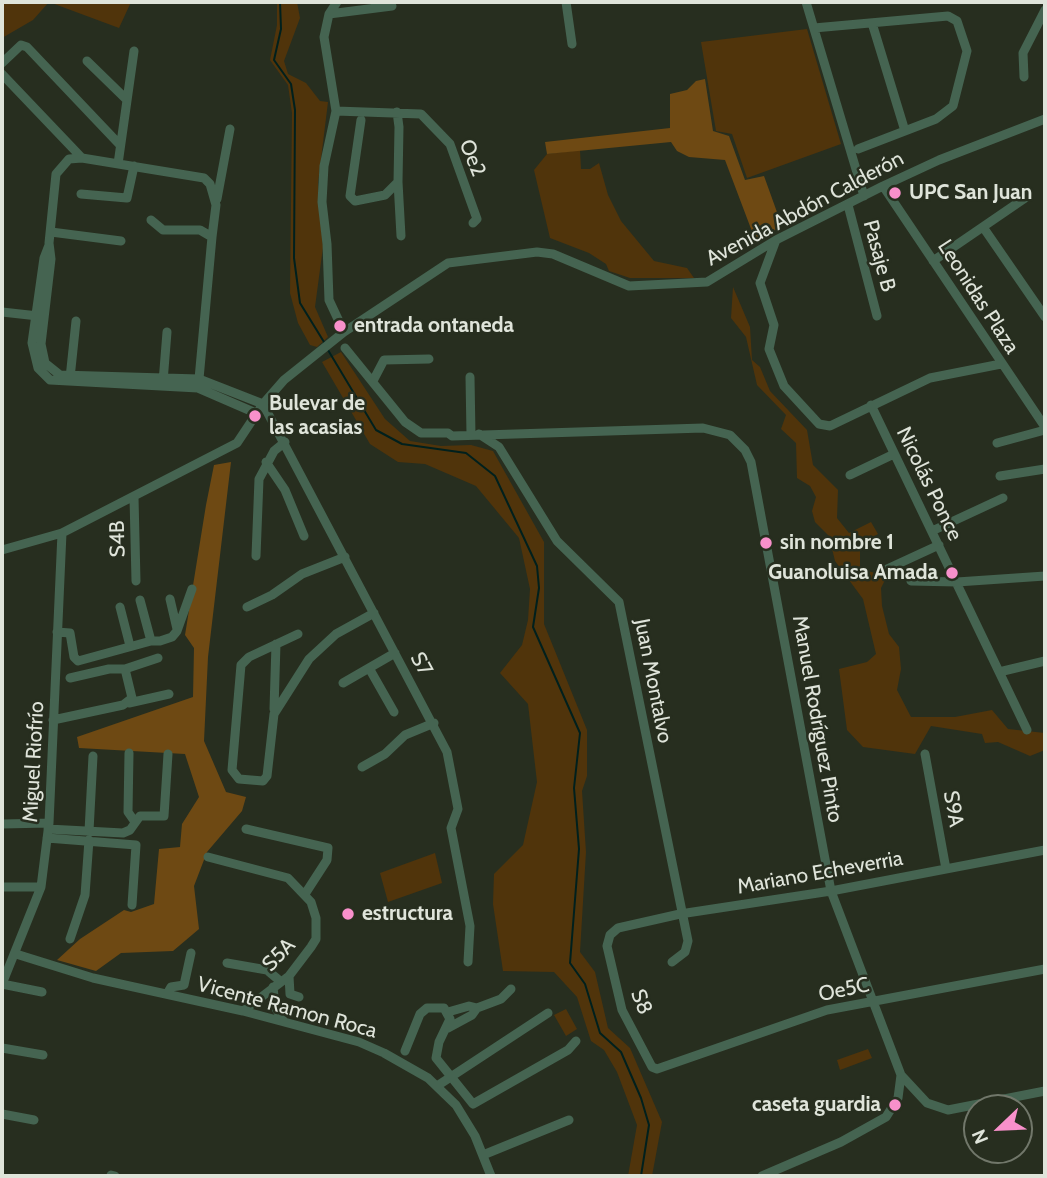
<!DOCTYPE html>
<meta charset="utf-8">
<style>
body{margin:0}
#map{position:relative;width:1047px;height:1178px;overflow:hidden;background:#272e1f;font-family:Cabin,sans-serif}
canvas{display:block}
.frame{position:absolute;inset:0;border:4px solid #dfe4da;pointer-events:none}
.north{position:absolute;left:963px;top:1094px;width:70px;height:70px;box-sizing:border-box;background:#272e1f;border:2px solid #71776a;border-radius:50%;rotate:247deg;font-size:19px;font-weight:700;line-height:28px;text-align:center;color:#dfe4da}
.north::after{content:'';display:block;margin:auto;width:24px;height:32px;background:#f890cb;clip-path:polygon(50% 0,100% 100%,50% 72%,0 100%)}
</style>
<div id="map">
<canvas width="1047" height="1178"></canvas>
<div class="frame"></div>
<div class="north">N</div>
</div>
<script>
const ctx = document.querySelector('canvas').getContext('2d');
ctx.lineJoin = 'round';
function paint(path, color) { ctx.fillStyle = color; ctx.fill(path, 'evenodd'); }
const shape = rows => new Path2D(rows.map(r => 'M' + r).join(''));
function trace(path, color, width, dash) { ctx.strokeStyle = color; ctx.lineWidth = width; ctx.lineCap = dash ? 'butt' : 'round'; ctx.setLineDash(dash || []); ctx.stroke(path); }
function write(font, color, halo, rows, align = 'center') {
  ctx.font = font + ' Cabin,sans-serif'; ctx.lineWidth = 5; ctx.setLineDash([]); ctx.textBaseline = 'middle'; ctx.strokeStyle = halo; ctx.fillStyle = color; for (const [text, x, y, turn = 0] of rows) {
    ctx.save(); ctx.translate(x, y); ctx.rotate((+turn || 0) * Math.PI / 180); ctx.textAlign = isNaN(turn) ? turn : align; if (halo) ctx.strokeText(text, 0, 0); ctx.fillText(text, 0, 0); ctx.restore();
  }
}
paint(shape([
 [2,2,49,2,33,20,2,38],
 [49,2,131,2,119,28],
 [277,2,297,2,300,18,284,61,288,74,306,83,320,101,328,102,318,183,323,247,315,307,328,337,317,347,310,345,298,323,290,293,292,113,288,85,270,60,277,25],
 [807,29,841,144,747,178,732,134,716,131,701,42],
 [580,150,581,169,590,169,599,163,608,195,621,221,654,261,687,268,694,278,630,278,609,271,606,264,589,253,550,238,534,170,547,154],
 [733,287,750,327,752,360,760,367,770,391,807,430,813,465,838,490,837,518,849,533,871,522,878,534,860,545,860,569,887,576,881,588,882,606,889,634,899,647,901,669,897,690,911,717,955,717,992,710,1008,729,1045,733,1045,750,1030,756,998,742,985,743,982,734,931,726,915,754,863,747,847,730,839,669,867,662,876,654,863,599,835,561,829,536,815,522,812,511,816,497,810,486,797,478,796,443,781,429,786,415,757,385,746,337,731,318],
 [341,352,385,419,410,441,441,446,471,445,493,451,544,542,544,624,587,730,587,776,582,791,586,852,580,952,595,972,608,1028,630,1048,662,1122,652,1176,628,1176,637,1125,617,1072,604,1050,591,1041,577,997,554,972,503,971,493,904,494,874,523,845,537,782,528,704,500,673,522,645,528,620,530,589,519,538,476,486,425,464,398,462,370,444,322,362],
 [435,853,442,883,388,902,380,873],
 [566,1009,577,1029,566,1036,554,1015],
 [868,1049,872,1058,840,1070,837,1060]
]), '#50340b');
paint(shape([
 [705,79,713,131,729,136,745,180,764,176,782,226,756,242,725,160,689,157,677,151,671,142,547,154,545,142,670,128,670,94,687,90,696,81],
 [231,462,208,657,204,741,226,792,246,797,242,811,207,852,194,886,199,929,173,951,121,953,96,971,57,960,80,939,124,910,131,912,154,904,159,849,180,847,182,824,199,797,185,754,79,748,77,737,193,697,194,648,185,635,206,505,214,465]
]), '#6e4913');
trace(shape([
 [280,2,281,29,274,60,291,84,295,110,294,258,300,303,324,342],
 [328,350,376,430,402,444,466,453,495,476,537,566,539,588,533,627,580,733,574,788,579,849,570,963,585,984,600,1033,621,1052,641,1098,649,1125,641,1176]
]), '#00201d', 2);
trace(shape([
 [337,2,329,14,324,37,336,111,324,166,322,202,327,244,329,300,344,332],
 [566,2,572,44],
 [806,2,864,196],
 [329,14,392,6],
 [872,23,905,131],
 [814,28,948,16,957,21,967,51,953,106,936,119,858,149],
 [87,61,127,100],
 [2,63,21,45,27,47,120,145],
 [2,74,82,158],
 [1024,77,1023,53,1045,10],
 [336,111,421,114,450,144,477,219,473,223],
 [361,120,350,196,355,201,385,195,398,182,399,127,397,112],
 [118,164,134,51],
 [398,182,401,236],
 [883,186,1045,427],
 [81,194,127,198,134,166],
 [217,199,230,129],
 [848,205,877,316],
 [151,220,163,230,200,230,212,237],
 [983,227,1045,317],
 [51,232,121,241],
 [776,240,760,283,774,325,769,349,784,386,819,424,830,426,930,378,1001,364],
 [49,245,44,258,32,343,38,368,50,380,198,388,258,414],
 [933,261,1028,196],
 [2,312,38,316],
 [345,348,405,422,421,433,448,433,452,436,703,428,730,435,745,450,751,462,766,543,831,891,901,1075,898,1098,886,1117,841,1142,762,1176],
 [470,377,471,435],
 [70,378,76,321],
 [373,381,384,360,429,359],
 [163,382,167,332],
 [198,388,199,379,212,237,216,205,210,184,204,178,82,158,69,159,56,174,49,243,51,259,41,344,45,363,60,375,199,379,263,404],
 [263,404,447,752,458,809,451,828,470,926,468,962],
 [871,405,1027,730],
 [479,434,499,447,557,541,619,602,688,941,685,952,672,962],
 [997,443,1045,430],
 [266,462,285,490,304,536],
 [850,475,894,454],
 [1000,476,1045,469],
 [134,497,136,581],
 [932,531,1003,498],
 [2,550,62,533,237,443,263,404,284,380,344,332,448,263,537,252,553,254,629,286,707,282,776,240,883,186,939,160,1045,119],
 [256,556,259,479,274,451,285,442],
 [887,569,939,545],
 [911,581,957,582,1045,576],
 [170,599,177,629],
 [140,600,151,641,160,641,172,637,177,631,192,589],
 [120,607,130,646],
 [247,607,272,595,302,574,345,557],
 [57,632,70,633,74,657,78,661,151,641],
 [298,634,249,657,241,665,232,770,239,779,263,781,267,776,274,714,309,659,336,634,374,613],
 [369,668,394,712],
 [125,669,158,658],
 [999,672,1045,661],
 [343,683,395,653],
 [129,703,169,694],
 [274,709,276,644],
 [53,720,123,705,132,698,125,669,109,669,70,678],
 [129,753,128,812,135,822],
 [925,754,946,869],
 [362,767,385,754,405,735,434,723],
 [2,824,49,823],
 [48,829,123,833,130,830,140,816,164,816,168,754],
 [246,829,328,848,327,860,305,894],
 [89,831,93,756],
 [47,838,136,845,132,905],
 [1045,850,831,891,680,914,618,928,610,935,607,946,622,1010,652,1067,657,1069,827,1010,1045,969],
 [208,857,288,878,311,902,316,918,316,939,311,947,289,976,243,1011],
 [2,887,41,887],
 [70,939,85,895,89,840],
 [16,954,93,978,243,1011,359,1042,384,1053,428,1078,456,1105,475,1136,491,1176],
 [227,963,267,970,280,981],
 [289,976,290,994,299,997],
 [2,984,41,887,49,823,62,533],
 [2,984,42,992],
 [273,987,275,1007,284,1022],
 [167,994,171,987,184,985,191,953],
 [448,1012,469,1006,477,1008],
 [448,1028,472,1015,477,1008,501,999,511,989],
 [2,1048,43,1055],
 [405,1051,420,1014,427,1008,444,1008,450,1019,439,1042,436,1058,473,1104,568,1050,576,1041],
 [901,1075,927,1103,948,1110,1045,1091],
 [437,1086,548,1013],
 [973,1105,977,1125],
 [2,1114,34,1120],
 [483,1155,569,1120],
 [111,1175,115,1176]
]), '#456451', 9);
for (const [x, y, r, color] of [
 [895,193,7,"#f890cb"],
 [340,326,7,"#f890cb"],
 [255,416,7,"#f890cb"],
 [766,543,7,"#f890cb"],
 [952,573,7,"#f890cb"],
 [348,914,7,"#f890cb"],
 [895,1105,7,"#f890cb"]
]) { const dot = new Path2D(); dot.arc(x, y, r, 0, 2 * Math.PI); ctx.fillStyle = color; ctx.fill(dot); trace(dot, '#272e1f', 2.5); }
write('21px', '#dfe4da', '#272e1f', [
 ["Oe2",472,158,68],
 ["Avenida Abdón Calderón",805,209,-28],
 ["Pasaje B",879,256,75],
 ["Leonidas Plaza",978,297,57],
 ["Nicolás Ponce",929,484,64],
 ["S4B",118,539,-91],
 ["S7",421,664,61],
 ["Juan Montalvo",653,681,79],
 ["Manuel Rodríguez Pinto",817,719,80],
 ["Miguel Riofrío",34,762,-87],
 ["S9A",953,809,80],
 ["Mariano Echeverria",820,873,-10],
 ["S5A",279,955,-46],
 ["Oe5C",844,990,-12],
 ["S8",641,1002,69],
 ["Vicente Ramon Roca",287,1008,15]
]);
write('bold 21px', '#dfe4da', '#272e1f', [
 ["UPC San Juan",909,193],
 ["entrada ontaneda",354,326],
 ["Bulevar de",269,404],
 ["las acasias",269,428],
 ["sin nombre 1",780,543],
 ["Guanoluisa Amada",938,573,"right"],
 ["estructura",362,914],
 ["caseta guardia",881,1105,"right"]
], 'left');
</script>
